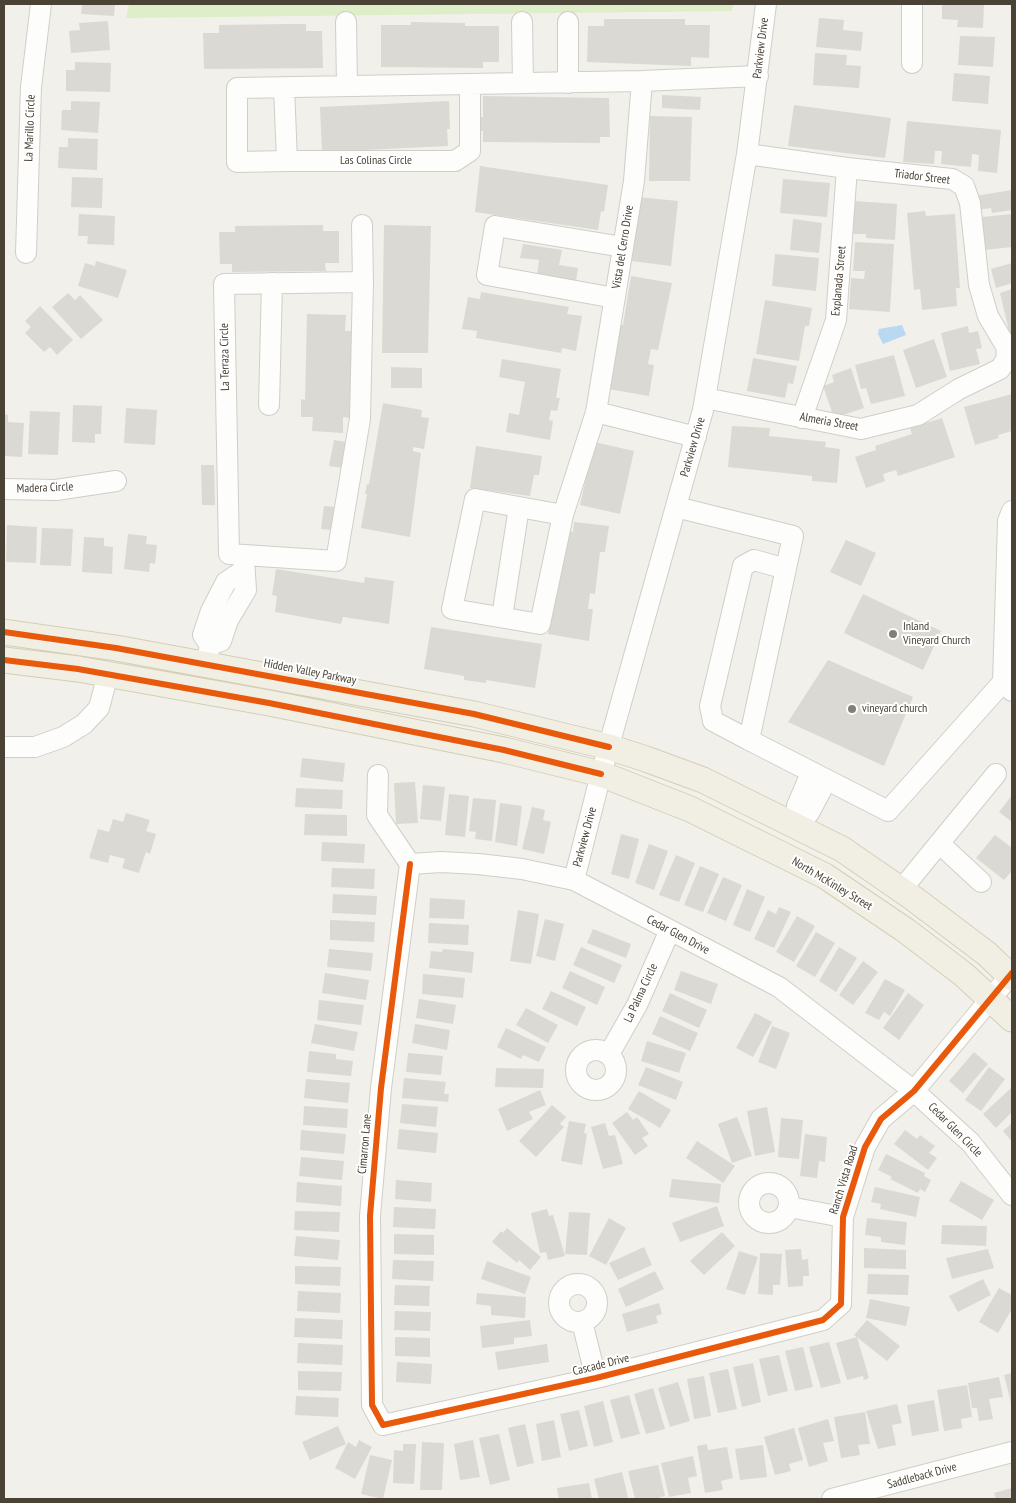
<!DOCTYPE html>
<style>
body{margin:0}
#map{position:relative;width:1016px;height:1503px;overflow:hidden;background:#f2f0ea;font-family:"PT Sans Narrow",sans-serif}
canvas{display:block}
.frame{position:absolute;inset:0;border:5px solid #494235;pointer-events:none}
</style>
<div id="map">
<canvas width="1016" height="1503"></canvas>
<div class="frame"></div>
</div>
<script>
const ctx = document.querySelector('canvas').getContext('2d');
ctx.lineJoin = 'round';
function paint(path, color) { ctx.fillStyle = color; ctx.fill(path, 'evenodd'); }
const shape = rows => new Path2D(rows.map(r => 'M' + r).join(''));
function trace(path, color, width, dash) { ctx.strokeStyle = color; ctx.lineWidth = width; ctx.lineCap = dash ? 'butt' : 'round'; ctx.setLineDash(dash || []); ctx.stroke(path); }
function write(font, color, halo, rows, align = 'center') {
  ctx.font = font + ' "PT Sans Narrow",sans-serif'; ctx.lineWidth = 4; ctx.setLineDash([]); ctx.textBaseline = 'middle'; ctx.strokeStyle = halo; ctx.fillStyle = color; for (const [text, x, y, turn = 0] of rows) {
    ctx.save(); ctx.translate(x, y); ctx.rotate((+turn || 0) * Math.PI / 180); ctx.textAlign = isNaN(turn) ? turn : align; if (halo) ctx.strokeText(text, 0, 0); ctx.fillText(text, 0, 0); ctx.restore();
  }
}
paint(shape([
 [129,4,733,4,732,11,126,18]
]), '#ddeec8');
paint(shape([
 [902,325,906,335,883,344,878,334,879,329]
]), '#b9d8f2');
paint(shape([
 [82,4,115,4,114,16,81,14],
 [942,4,984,4,983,28,957,27,958,20,942,19],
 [819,18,844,20,843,30,863,32,861,51,816,47],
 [604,19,685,19,685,25,710,25,709,58,691,57,691,66,587,62,588,26,604,26],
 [108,21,110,50,71,53,69,31,80,30,79,23],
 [411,22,465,23,465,26,499,26,499,62,483,62,483,68,381,67,381,25,411,25],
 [289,24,306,24,306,31,322,31,323,68,204,69,203,33,219,33,219,25],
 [960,36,995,37,993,67,958,65],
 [815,53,847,55,846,65,861,66,859,88,813,85],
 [75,62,111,63,110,92,66,91,66,70,75,70],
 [954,73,990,76,988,104,952,101],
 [662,95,701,97,700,110,662,108],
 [483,96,609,98,610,137,600,137,600,143,483,142,483,131,473,131,473,117,483,117],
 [71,101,100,102,98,133,61,130,62,110,71,110],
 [449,101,450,129,447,129,448,146,322,152,320,107],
 [794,105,891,118,885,158,788,146],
 [650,116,692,117,690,181,649,181],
 [907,121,1001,130,997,173,978,171,979,155,972,154,971,167,941,164,942,151,935,151,934,164,903,162],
 [68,138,98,139,97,170,58,168,59,147,68,147],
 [480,166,608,185,604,212,601,211,598,230,475,212],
 [72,177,103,178,102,208,71,207],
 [783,179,830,183,827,217,780,213],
 [1012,190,1012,210,992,213,991,208,977,210,975,196],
 [638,197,678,201,671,266,631,261],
 [854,201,897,204,895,240,866,238,866,234,852,234],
 [925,211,926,216,955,214,960,288,956,288,957,306,922,310,920,289,914,290,907,213],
 [79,214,115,216,114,245,87,244,88,236,78,236],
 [1012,214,1012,247,985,250,982,217],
 [793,219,822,223,819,253,790,250],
 [323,225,323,231,339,231,339,263,325,263,326,271,232,272,232,264,220,264,219,232,235,232,235,226],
 [384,225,431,226,428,353,382,353],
 [855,242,894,244,890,312,849,309,851,278,864,279,865,271,853,271],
 [523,244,562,250,559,265,578,268,576,281,537,275,539,260,520,258],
 [775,254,819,258,816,291,772,286],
 [96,261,127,270,118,298,78,286,85,263,95,266],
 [1012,263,1012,283,996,288,991,269],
 [631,276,672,283,658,350,651,349,648,364,654,365,649,396,608,389,616,324,623,325],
 [1012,289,1012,344,1000,293],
 [481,292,569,307,567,314,582,316,576,351,562,348,561,353,476,338,477,331,462,329,468,297,480,299],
 [68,293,75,300,80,295,103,320,81,339,52,307],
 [765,300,812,308,809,326,805,326,799,361,756,354],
 [40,306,73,340,57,355,50,347,44,352,25,333,31,327,25,321],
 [307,314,346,315,345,331,353,331,349,418,343,417,343,433,312,431,313,417,301,417,301,399,305,400],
 [968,326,969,333,978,331,982,348,976,349,980,364,950,371,941,333],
 [934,339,947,377,916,388,903,350],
 [894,355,905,396,871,404,866,388,861,389,855,365],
 [753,358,797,366,793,384,788,383,785,398,747,391],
 [502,359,561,369,556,398,560,398,557,411,551,410,549,420,553,421,550,440,506,432,509,413,519,415,525,382,499,377],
 [391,367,422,368,422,388,391,388],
 [851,368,864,408,834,418,823,386,834,382,832,375],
 [1012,394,1012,431,998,435,999,438,975,445,964,407],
 [383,403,422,410,421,417,429,418,424,449,413,447,413,451,421,453,410,537,361,528,367,494,365,494,367,484,369,484],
 [73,405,102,406,101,434,95,434,95,443,72,442],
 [126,408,157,410,155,445,124,443],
 [30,411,60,412,58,455,28,454],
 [4,414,8,415,8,422,24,423,22,457,4,456],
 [942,418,955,457,898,476,896,470,883,474,885,481,866,488,855,457,876,450,875,446,912,434,910,428],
 [732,426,770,428,769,436,826,442,825,447,840,449,837,483,812,481,812,476,728,467],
 [334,440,346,442,342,468,329,466],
 [594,442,634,451,620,514,580,505],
 [476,446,542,456,539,475,534,475,530,496,470,488],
 [201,465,214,465,215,505,202,505],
 [324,506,334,507,331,530,321,529],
 [574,522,609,526,605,552,600,552,595,594,590,593,588,609,593,609,589,641,548,634,556,569,565,530,573,532],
 [7,525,37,527,36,563,6,562],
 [42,528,73,529,71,566,40,565],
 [128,534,147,536,146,544,157,545,155,564,150,563,149,572,124,569],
 [84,537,104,538,104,546,113,547,112,574,82,572],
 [846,540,876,553,861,586,830,572],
 [276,569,364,583,365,577,394,581,389,624,343,617,341,624,275,612,277,596,272,595],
 [863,594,941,631,923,670,844,633],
 [431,627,542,644,535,688,486,680,486,683,464,680,464,676,424,669],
 [828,660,913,697,884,766,788,722],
 [302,758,345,763,343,782,300,777],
 [415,782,418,823,396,824,394,783],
 [423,785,445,787,441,821,420,819],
 [296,788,343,790,342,809,295,807],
 [449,794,469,796,465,837,445,835],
 [1012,795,1012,822,999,812],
 [473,798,496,800,492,841,475,839,476,832,469,831],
 [500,803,522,806,517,846,495,842],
 [532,807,545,810,543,820,551,822,544,854,522,849],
 [126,813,150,820,146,831,156,834,150,854,146,852,139,873,122,868,125,859,110,855,108,863,89,858,98,829,109,832,113,819,123,822],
 [305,814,347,815,347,836,304,835],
 [621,834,639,839,629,879,611,874],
 [995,835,1011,847,1012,846,1012,871,1004,880,976,858],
 [322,842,365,844,364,863,321,861],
 [649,844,668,851,654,890,635,883],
 [676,855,695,863,679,902,659,895],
 [700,866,719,874,703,912,684,905],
 [332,868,375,869,374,889,331,887],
 [723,877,742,885,726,921,707,913],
 [747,889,765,897,750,932,733,925],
 [333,894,377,896,376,915,332,913],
 [430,898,465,900,464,919,429,918],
 [779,907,791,912,774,948,754,939,768,910,776,914],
 [518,910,539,914,531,964,510,961],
 [797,916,815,926,794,962,776,952],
 [545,919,564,924,555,961,536,956],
 [330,920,375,922,374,942,330,940],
 [429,923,469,925,468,945,428,943],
 [593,929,631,944,626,958,587,943],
 [816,932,835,943,815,977,796,966],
 [581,947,622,965,614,983,573,965],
 [839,947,857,958,836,992,819,981],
 [329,949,373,953,371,971,327,967],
 [443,949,474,952,472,973,429,968,431,951,442,952],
 [863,961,878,972,853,1005,839,995],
 [570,971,605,987,597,1005,562,988],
 [681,971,718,984,711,1004,674,990],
 [325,973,369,980,366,1000,322,993],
 [423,974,465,978,463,998,422,994],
 [885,979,905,990,890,1016,884,1012,879,1020,865,1013],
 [551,991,586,1007,577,1026,542,1009],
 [670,993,707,1010,699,1028,662,1011],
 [908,993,924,1005,899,1040,883,1028],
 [419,999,456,1005,453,1024,416,1018],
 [319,1000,364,1005,361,1025,317,1020],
 [526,1008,558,1025,548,1043,516,1025],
 [755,1013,772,1022,753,1057,736,1048],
 [660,1016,698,1033,690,1051,652,1034],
 [315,1024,358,1032,354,1051,311,1043],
 [415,1024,450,1030,447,1050,412,1043],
 [772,1026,790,1033,776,1069,758,1062],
 [506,1028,546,1047,539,1062,523,1055,521,1059,497,1047],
 [647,1041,686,1053,679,1073,641,1061],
 [309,1051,336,1054,336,1059,353,1061,351,1076,307,1072],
 [974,1052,988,1064,963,1093,949,1081],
 [408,1053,443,1056,441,1075,406,1072],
 [646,1067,683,1082,676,1100,638,1085],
 [989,1067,1005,1079,981,1111,965,1100],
 [496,1068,544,1069,543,1088,495,1087],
 [404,1078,446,1082,444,1094,449,1094,448,1102,402,1098],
 [306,1079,350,1083,348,1103,304,1098],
 [1011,1088,1012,1112,996,1128,983,1114],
 [540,1090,546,1105,529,1112,533,1119,507,1131,498,1109],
 [639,1091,671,1110,660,1128,628,1109],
 [402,1104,438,1107,436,1127,400,1123],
 [552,1105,566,1117,560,1124,564,1127,536,1157,519,1141],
 [304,1106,348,1109,347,1128,303,1125],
 [767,1107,775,1152,755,1156,747,1111],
 [627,1112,633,1120,637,1117,649,1134,642,1138,648,1146,635,1155,612,1123],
 [737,1117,752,1156,732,1163,718,1124],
 [781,1118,803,1120,799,1159,778,1157],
 [569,1121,586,1124,584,1133,587,1134,582,1165,561,1161],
 [605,1123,609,1136,615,1135,623,1164,603,1169,591,1127],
 [1012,1123,1012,1142,1003,1131],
 [399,1129,438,1133,436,1153,397,1149],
 [301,1130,346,1134,344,1154,300,1150],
 [905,1130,917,1139,920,1135,935,1146,929,1153,937,1158,928,1170,894,1144],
 [805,1134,827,1137,825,1162,819,1161,817,1178,800,1176],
 [697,1141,735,1166,723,1183,686,1158],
 [886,1154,925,1173,924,1176,931,1180,925,1192,920,1189,918,1193,890,1179,892,1177,878,1170],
 [301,1157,344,1161,342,1180,299,1176],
 [672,1179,721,1184,719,1203,669,1197],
 [396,1180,432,1183,431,1202,395,1199],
 [961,1181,994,1200,982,1220,949,1201],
 [297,1182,342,1186,341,1206,296,1202],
 [875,1187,920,1197,916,1217,880,1209,881,1204,871,1202],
 [717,1206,724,1226,680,1242,672,1223],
 [394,1207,436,1209,435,1229,393,1227],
 [547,1209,549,1216,553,1215,565,1256,548,1260,546,1252,540,1253,531,1213],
 [295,1211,340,1212,339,1232,294,1230],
 [569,1212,590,1213,587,1255,565,1254],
 [609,1218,626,1228,606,1265,589,1256],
 [867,1218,907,1222,905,1245,881,1242,881,1237,865,1235],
 [942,1225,987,1226,986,1246,941,1244],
 [507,1228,541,1257,530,1270,519,1260,517,1263,492,1242,501,1231,503,1233],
 [722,1232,735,1246,704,1275,690,1261],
 [394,1234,434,1235,434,1255,394,1254],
 [296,1236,340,1240,338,1260,294,1256],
 [644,1247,652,1265,618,1280,609,1263],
 [864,1248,906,1250,906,1269,864,1268],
 [801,1249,802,1260,808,1259,809,1276,803,1276,803,1286,788,1287,785,1250],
 [988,1249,994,1268,952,1279,946,1258],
 [739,1251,758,1257,745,1295,726,1289],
 [760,1253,782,1254,780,1285,773,1285,773,1295,758,1294],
 [393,1260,434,1261,433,1281,392,1279],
 [487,1261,531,1277,525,1294,481,1279],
 [295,1266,341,1267,340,1286,295,1284],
 [655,1271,664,1289,626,1307,618,1289],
 [868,1274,909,1275,908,1295,867,1294],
 [983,1279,991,1295,958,1312,949,1296],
 [395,1285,430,1286,429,1306,394,1305],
 [999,1288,1012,1295,1012,1309,998,1333,979,1322],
 [298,1291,341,1293,340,1313,297,1311],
 [477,1293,526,1297,525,1318,491,1315,491,1306,476,1304],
 [870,1299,910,1307,906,1326,866,1318],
 [659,1303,662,1314,656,1316,658,1323,627,1332,622,1314],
 [395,1311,431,1312,430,1331,394,1330],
 [295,1318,343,1320,342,1339,294,1337],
 [530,1320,532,1336,514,1338,514,1344,482,1348,480,1326],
 [867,1320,900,1346,887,1361,854,1335],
 [395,1337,430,1338,430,1357,395,1356],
 [857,1337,869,1378,864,1380,863,1376,847,1380,836,1343],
 [829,1342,841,1383,821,1388,809,1347],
 [298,1343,343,1345,342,1365,297,1363],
 [547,1344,549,1362,498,1370,495,1352],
 [803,1347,813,1387,795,1391,785,1351],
 [779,1355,788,1391,768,1396,759,1359],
 [397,1362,432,1364,431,1384,396,1382],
 [753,1363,761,1402,742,1407,733,1367],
 [728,1369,737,1409,718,1413,709,1373],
 [298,1371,342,1372,341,1391,298,1390],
 [1012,1373,1012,1407,1004,1375],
 [704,1376,711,1416,694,1419,687,1379],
 [999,1377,1003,1397,989,1399,993,1419,979,1421,977,1408,972,1408,968,1383],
 [678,1382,690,1421,670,1427,658,1388],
 [967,1385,972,1417,961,1419,962,1428,944,1431,937,1390],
 [653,1388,665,1429,646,1434,634,1394],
 [629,1395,640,1434,621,1439,610,1400],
 [296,1396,339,1398,338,1417,295,1415],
 [934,1400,939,1431,912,1436,907,1405],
 [603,1401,613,1442,594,1447,584,1406],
 [897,1404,902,1423,892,1425,896,1445,878,1449,866,1411],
 [579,1410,588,1446,569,1451,560,1414],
 [865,1412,870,1444,858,1445,860,1455,841,1458,834,1417],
 [828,1419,834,1441,823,1443,828,1461,809,1467,798,1428],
 [554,1420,561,1457,542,1461,536,1424],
 [525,1424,534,1463,517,1467,508,1428],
 [338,1426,346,1444,310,1460,302,1442],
 [794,1428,803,1460,789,1464,791,1471,775,1475,764,1437],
 [499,1434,510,1480,490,1485,479,1438],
 [359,1440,372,1447,355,1479,335,1468,348,1442,356,1447],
 [473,1440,480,1477,460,1480,454,1444],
 [422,1442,444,1443,442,1490,420,1490],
 [403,1444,416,1444,414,1484,393,1483,394,1450,403,1451],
 [707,1444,708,1450,727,1447,733,1478,721,1481,723,1490,705,1493,697,1446],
 [763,1445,767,1477,740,1480,735,1449],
 [370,1455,392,1460,383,1499,361,1494],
 [693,1456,697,1476,688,1478,691,1493,669,1497,661,1463],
 [658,1465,665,1496,654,1499,635,1499,628,1471],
 [622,1472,628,1497,626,1499,599,1499,594,1479],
 [589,1483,592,1499,559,1499,557,1488],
 [1012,1488,1012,1499,996,1499,994,1493]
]), '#dbd9d3');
const minor = shape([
 [346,22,347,86],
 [522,22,523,83],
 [568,22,568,83],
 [912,63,912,4],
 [284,87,287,161,455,161,470,151,470,84],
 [287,161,237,162,237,88,642,81,758,76],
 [362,225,363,282,360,419,336,561,229,554,224,284,363,282],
 [26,253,31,87,41,4],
 [615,298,487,275,495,226,623,247],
 [705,398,861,429,918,415,959,389,1000,369,1006,360,1007,348,988,316,979,285,970,203,964,186,952,179,847,168,747,154],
 [269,405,272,283],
 [596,412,696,437],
 [802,418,836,320,847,168],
 [4,489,56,490,116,481],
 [676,507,793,536,749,740,888,811,1003,682,1012,691],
 [563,515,475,499,452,609,540,624,563,515,596,412,634,181,642,81],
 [502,617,519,507],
 [210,645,221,641,228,620,246,590,244,559],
 [206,664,210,645,203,635,211,611,226,582,243,571],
 [1003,682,1008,521,1012,511],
 [749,740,713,721,710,706,743,566,754,560,786,569],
 [4,747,35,747,63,737,84,724,99,708,108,674],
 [378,775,377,815,410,864],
 [794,826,809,813,826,781],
 [794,826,797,806,811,773],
 [939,843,981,882],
 [410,864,381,1088,370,1216,372,1405,383,1425,596,1378,823,1320,841,1304,843,1217,865,1147,881,1119,914,1091,1012,973],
 [410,864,441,862,478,864,522,869,574,880,779,987,914,1091,971,1143,1012,1195],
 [574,880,601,774,703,410,747,154,766,4],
 [901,890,996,774],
 '576 1070a20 20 0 1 1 40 0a20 20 0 1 1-40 0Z',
 [609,1054,637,1005,670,930],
 '749 1203a20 20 0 1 1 40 0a20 20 0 1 1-40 0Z',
 [789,1207,843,1217],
 '559 1303a19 19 0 1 1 38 0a19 19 0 1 1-38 0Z',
 [582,1322,596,1378],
 [832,1499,1012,1452]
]);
const major = shape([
 [4,632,116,648,474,714,609,747,646,759,703,780,842,849,913,898,987,954,1012,978],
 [4,660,78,669,269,703,504,750,601,774,690,809,825,876,905,930,963,974,1012,1019]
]);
trace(minor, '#d0cec8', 22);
trace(major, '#d5ceb6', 27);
trace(minor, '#fdfdfc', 20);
trace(major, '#f1eee4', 25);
trace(shape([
 [4,632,116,648,474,714,609,747],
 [4,660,78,669,269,703,504,750,601,774],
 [410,864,381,1088,370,1216,372,1405,383,1425,596,1378,823,1320,841,1304,843,1217,865,1147,881,1119,914,1091,1012,973]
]), '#e8590c', 6);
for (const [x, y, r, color] of [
 [893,634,5,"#847f74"],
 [852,709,5,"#847f74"]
]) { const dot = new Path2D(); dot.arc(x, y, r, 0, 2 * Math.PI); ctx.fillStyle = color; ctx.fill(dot); trace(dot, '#fff', 2); }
write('12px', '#494235', '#fff', [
 ["Parkview Drive",761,48,-83],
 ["La Marillo Circle",30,128,-88],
 ["Las Colinas Circle",376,161],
 ["Triador Street",922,177,7],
 ["Vista del Cerro Drive",623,247,-81],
 ["Explanada Street",839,281,-85],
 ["La Terraza Circle",225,357,-91],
 ["Almeria Street",829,422,10],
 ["Parkview Drive",693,447,-74],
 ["Madera Circle",45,488,-2],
 ["Hidden Valley Parkway",310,672,11],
 ["Parkview Drive",585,837,-75],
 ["North McKinley Street",832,884,31],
 ["Cedar Glen Drive",678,935,28],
 ["La Palma Circle",641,993,-65],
 ["Cedar Glen Circle",955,1130,45],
 ["Cimarron Lane",365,1144,-85],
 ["Ranch Vista Road",844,1180,-73],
 ["Cascade Drive",601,1365,-14],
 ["Saddleback Drive",922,1476,-15]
]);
write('12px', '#494235', '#fff', [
 ["Inland",903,627],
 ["Vineyard Church",903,641],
 ["vineyard church",862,709]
], 'left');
</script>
